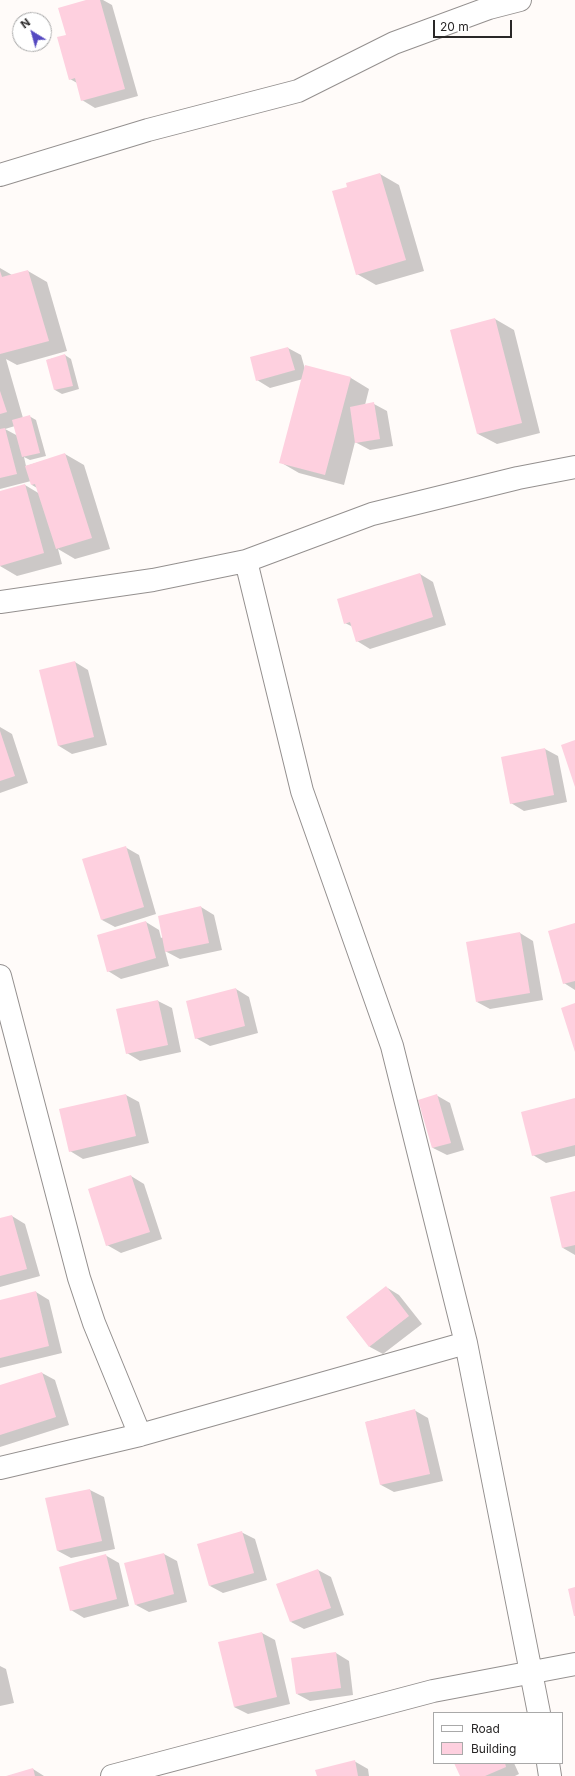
<!DOCTYPE html>
<style>
body{margin:0}
#map{position:relative;width:575px;height:1776px;overflow:hidden;background:#fffbf9;font-family:Inter,sans-serif}
canvas{display:block}
.legend{position:absolute;left:433px;top:1712px;width:130px;height:52px;box-sizing:border-box;background:#fff;border:1px solid #a9a9a9;margin:0;padding:5px 7px;list-style:none;font-size:12px;color:#292727}
.legend li{display:flex;align-items:center;gap:8px;height:20px}
.legend b{width:20px;border:1px solid #a9a9a9}
.north{position:absolute;left:12px;top:12px;width:40px;height:40px;box-sizing:border-box;background:#fff;border:1px solid #a9a9a9;border-radius:50%;rotate:323deg;font-size:11px;font-weight:700;line-height:16px;text-align:center;color:#292727}
.north::after{content:'';display:block;margin:auto;width:14px;height:18px;background:#5549c1;clip-path:polygon(50% 0,100% 100%,50% 72%,0 100%)}
.scale{position:absolute;left:433px;top:20px;width:79px;height:18px;box-sizing:border-box;border:2px solid #292727;border-top:0;padding-left:5px;font-size:12px;line-height:14px;white-space:nowrap;color:#292727;-webkit-text-stroke:3px #fff;paint-order:stroke}
</style>
<div id="map">
<canvas width="575" height="1776"></canvas>
<ul class="legend">
<li><b style="height:5px;background:#fff"></b>Road</li>
<li><b style="height:11px;background:#fed0df"></b>Building</li>
</ul>
<div class="north">N</div>
<div class="scale">20 m</div>
</div>
<script>
const ctx = document.querySelector('canvas').getContext('2d');
ctx.lineJoin = 'round';
function paint(path, color) { ctx.fillStyle = color; ctx.fill(path, 'evenodd'); }
const shape = rows => new Path2D(rows.map(r => 'M' + r).join(''));
function trace(path, color, width, dash) { ctx.strokeStyle = color; ctx.lineWidth = width; ctx.lineCap = dash ? 'butt' : 'round'; ctx.setLineDash(dash || []); ctx.stroke(path); }
paint(shape([
 [90,0,103,0,112,5,138,96,95,108,82,100,77,83,70,79,67,35],
 [380,174,399,185,424,271,376,285,357,274,348,188],
 [0,268,12,275,28,271,47,282,67,351,17,365,6,359,23,418,29,416,36,420,46,456,30,460,24,457,26,466,65,454,84,465,110,549,75,559,58,549,62,564,17,576,0,566,0,492,25,485,40,494,37,488,32,485,31,481,0,489],
 [15,426,18,436,5,429],
 [495,319,514,330,540,433,497,444,478,434],
 [288,348,301,355,305,369,351,378,369,389,365,405,374,404,387,411,393,446,370,450,355,442,344,485,299,473,280,462,303,379,270,388,257,380],
 [65,355,71,359,79,389,62,394,55,390,47,360],
 [420,574,433,582,446,625,370,649,357,641,353,627,345,623],
 [75,662,88,670,107,745,72,754,59,746,40,671],
 [0,727,12,734,28,783,0,793],
 [545,749,558,756,567,802,524,811,511,803],
 [125,847,139,855,156,914,115,927,102,920],
 [201,907,214,915,222,950,180,959,165,951,169,966,121,979,108,971,146,922,159,930,161,938,163,937],
 [575,924,575,990,564,983],
 [520,933,533,941,543,1000,490,1009,477,1002],
 [236,989,249,997,258,1033,210,1046,196,1038],
 [158,1001,172,1008,181,1052,140,1061,127,1053,118,1010],
 [126,1095,139,1102,149,1143,83,1159,70,1151],
 [436,1095,450,1103,464,1150,447,1155,433,1148],
 [575,1099,575,1156,546,1163,533,1155],
 [131,1176,144,1184,162,1239,121,1253,107,1245],
 [575,1192,575,1255,563,1248],
 [12,1216,25,1224,40,1276,0,1287,0,1219],
 [386,1287,399,1295,422,1324,383,1354,370,1347,347,1318],
 [36,1292,49,1300,62,1353,0,1368,0,1301],
 [42,1373,55,1380,69,1425,0,1447,0,1386],
 [414,1410,428,1418,443,1481,394,1492,381,1485,366,1422],
 [90,1490,104,1497,115,1549,71,1558,58,1551,47,1499],
 [241,1532,255,1539,267,1580,223,1593,210,1586],
 [164,1554,177,1561,187,1602,149,1612,136,1605],
 [105,1555,119,1563,129,1606,84,1618,71,1610],
 [318,1570,331,1577,344,1615,304,1629,291,1622],
 [262,1633,275,1640,290,1704,248,1714,234,1707],
 [336,1653,349,1661,353,1695,310,1701,297,1694],
 [0,1666,6,1669,14,1703,0,1706],
 [354,1761,368,1769,369,1776,318,1776],
 [455,1763,514,1763,519,1774,515,1776,461,1776],
 [33,1769,44,1776,8,1776]
]), '#0003');
paint(shape([
 [86,0,100,0,125,89,81,101,75,78,69,80,57,37,66,35,58,8],
 [380,173,406,260,356,275,332,191,347,187,346,183],
 [28,270,49,341,0,354,0,271,2,277],
 [495,318,522,423,477,434,450,330],
 [288,347,295,370,256,381,250,357],
 [65,354,73,386,54,390,46,360],
 [305,365,351,377,325,475,279,463],
 [0,391,7,412,0,414],
 [374,402,380,439,355,443,350,407],
 [30,415,40,453,22,457,12,420],
 [5,428,17,474,0,478,0,429],
 [65,453,92,538,56,549,35,484,31,485,25,466],
 [25,484,44,553,0,566,0,491],
 [420,573,433,617,356,642,350,622,344,624,337,599],
 [75,661,94,737,58,746,39,670],
 [0,731,15,776,0,781],
 [575,740,575,787,561,745],
 [545,748,554,795,510,804,501,757],
 [126,846,144,907,101,920,82,859],
 [201,906,209,943,165,952,158,916],
 [146,921,156,958,107,972,97,935],
 [575,923,575,981,563,984,548,931],
 [520,932,530,993,476,1002,466,942],
 [236,988,245,1026,195,1039,186,1001],
 [158,1000,168,1045,126,1054,116,1009],
 [575,1003,575,1052,561,1008],
 [126,1094,136,1136,69,1152,59,1109],
 [437,1094,451,1143,432,1148,418,1100],
 [575,1098,575,1145,532,1156,521,1112],
 [131,1175,150,1232,106,1246,88,1189],
 [575,1191,575,1245,562,1248,550,1197],
 [12,1215,27,1269,0,1276,0,1218],
 [386,1286,409,1316,369,1347,346,1317],
 [36,1291,49,1346,0,1358,0,1300],
 [42,1372,56,1417,0,1435,0,1385],
 [415,1409,430,1474,380,1485,365,1422],
 [90,1489,102,1541,57,1551,45,1498],
 [242,1531,254,1573,209,1586,197,1544],
 [164,1553,174,1594,135,1605,124,1563],
 [106,1554,117,1599,70,1611,59,1567],
 [318,1569,331,1608,290,1622,276,1584],
 [575,1587,575,1616,574,1616,568,1589],
 [262,1632,277,1697,234,1707,218,1642],
 [336,1652,341,1688,296,1694,291,1658],
 [355,1760,358,1776,317,1776,315,1770],
 [454,1763,505,1763,506,1767,485,1776,460,1776],
 [33,1768,35,1776,6,1776]
]), '#fed0df');
const minor = shape([
 [0,175,148,130,298,91,394,43,489,8,520,0],
 [246,561,302,791,392,1046,466,1343,539,1713],
 [0,602,153,580,246,561,372,514,518,478,575,467],
 [0,976,79,1278,94,1323,140,1435],
 [0,1468,140,1435,466,1343],
 [548,1763,550,1776],
 [112,1776,433,1691,575,1664]
]);
trace(minor, '#94908f', 24);
trace(minor, '#fff', 22);
</script>
